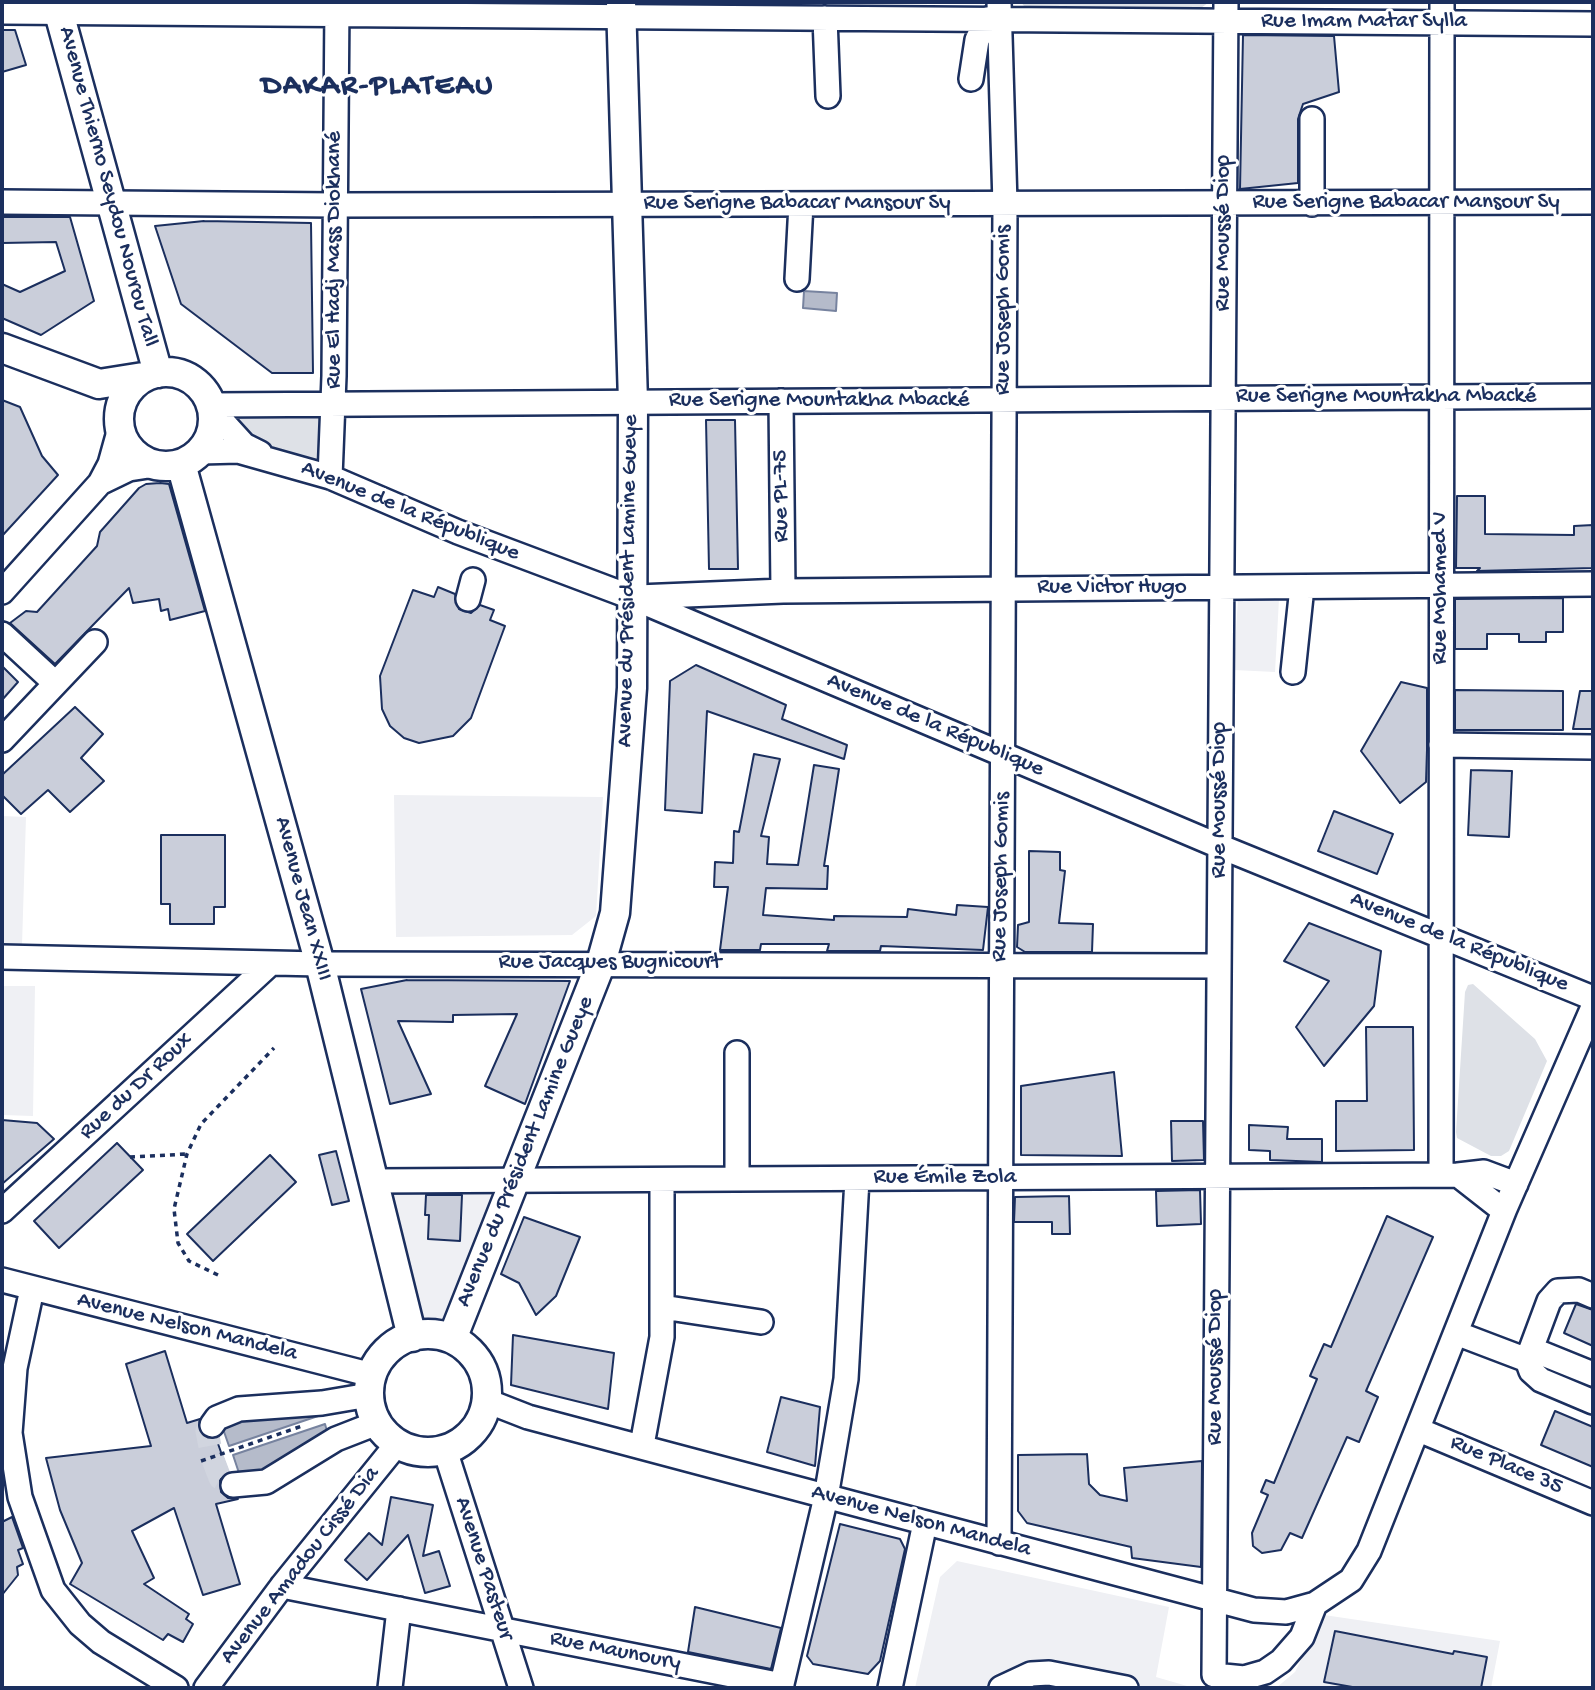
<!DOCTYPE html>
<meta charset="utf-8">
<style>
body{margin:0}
#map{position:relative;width:1595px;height:1690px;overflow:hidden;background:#fff;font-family:"Gochi Hand",sans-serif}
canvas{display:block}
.frame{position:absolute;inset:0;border:4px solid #1b2f5e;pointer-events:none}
</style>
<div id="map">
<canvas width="1595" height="1690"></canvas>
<div class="frame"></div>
</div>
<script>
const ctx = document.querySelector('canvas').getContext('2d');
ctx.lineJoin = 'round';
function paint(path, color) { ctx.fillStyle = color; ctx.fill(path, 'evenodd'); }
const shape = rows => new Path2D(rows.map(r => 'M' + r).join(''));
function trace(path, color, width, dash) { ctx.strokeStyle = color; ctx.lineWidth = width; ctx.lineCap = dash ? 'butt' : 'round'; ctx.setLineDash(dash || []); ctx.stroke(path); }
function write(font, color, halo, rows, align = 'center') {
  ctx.font = font + ' "Gochi Hand",sans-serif'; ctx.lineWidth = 6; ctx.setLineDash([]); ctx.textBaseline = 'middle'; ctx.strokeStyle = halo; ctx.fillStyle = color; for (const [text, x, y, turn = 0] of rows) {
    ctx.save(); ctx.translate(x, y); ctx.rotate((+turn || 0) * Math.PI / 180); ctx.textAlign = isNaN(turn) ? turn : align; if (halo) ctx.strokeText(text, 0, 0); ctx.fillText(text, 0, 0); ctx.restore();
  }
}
paint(shape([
 [1238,597,1279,599,1275,672,1234,670],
 [394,795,603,797,596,916,572,935,396,937],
 [2,816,26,817,22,945,2,944],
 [2,986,35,986,33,1116,2,1115],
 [385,1187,503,1187,446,1327,423,1324],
 [957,1561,1169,1607,1156,1677,1194,1688,915,1688,940,1577],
 [1324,1615,1500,1641,1491,1688,1276,1688,1295,1672]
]), '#eff0f4');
paint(shape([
 [1021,2,1208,2,1208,3,1198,10,1024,6],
 [323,411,317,469,260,445,241,431,232,413],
 [1473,984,1535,1039,1547,1061,1509,1151,1501,1156,1491,1156,1457,1138,1456,1132,1465,992,1468,985]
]), '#dee1e7');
const water = shape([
 [804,291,837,293,836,311,803,308,804,291],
 [319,1408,321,1415,229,1446,222,1426,232,1418,319,1408],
 [325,1424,328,1435,269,1472,240,1476,233,1455,325,1424]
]);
paint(water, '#b5bbca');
trace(water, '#77839f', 2);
const building = shape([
 [2,30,15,30,26,65,2,72,2,30],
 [1243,35,1334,36,1339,92,1303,104,1298,119,1298,183,1240,189,1243,35],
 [2,217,70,217,94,301,41,335,2,318,2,284,20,292,65,271,56,242,2,243,2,217],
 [204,221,311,223,313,373,272,373,181,304,155,226,204,221],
 [2,400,20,407,42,456,58,475,2,536,2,400],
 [706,420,735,420,738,569,709,569,706,420],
 [160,483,169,484,205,611,170,620,168,609,161,611,159,599,133,603,129,588,55,664,10,623,26,611,37,612,97,546,100,532,139,488,146,484,160,483],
 [1457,496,1485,496,1485,534,1574,535,1574,526,1593,525,1593,568,1477,571,1480,568,1456,568,1457,496],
 [438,587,455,594,459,609,471,613,480,605,494,610,490,620,505,626,471,718,453,736,419,743,404,738,390,726,382,709,380,676,413,590,434,597,438,587],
 [1563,598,1563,632,1546,632,1546,642,1519,642,1519,634,1487,634,1487,649,1455,649,1455,599,1563,598],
 [696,665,786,705,782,719,847,745,844,759,707,711,702,813,665,810,670,681,696,665],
 [2,666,18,682,2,700,2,666],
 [1401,682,1427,688,1427,750,1426,782,1400,803,1361,751,1401,682],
 [1455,690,1563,691,1563,730,1455,730,1455,690],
 [1580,691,1593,691,1593,729,1573,729,1580,691],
 [75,707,103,734,81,758,104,781,70,812,48,790,21,814,2,795,2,775,75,707],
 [754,754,780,759,761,836,769,837,767,864,798,865,814,765,839,769,824,866,828,866,827,889,766,888,763,915,834,920,834,916,907,917,908,909,956,915,957,905,988,907,983,950,881,946,880,951,827,951,829,944,761,944,760,950,720,950,728,887,714,887,715,862,733,863,734,831,739,832,754,754],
 [1471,770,1512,771,1509,837,1468,835,1471,770],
 [1334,811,1393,834,1377,874,1318,851,1334,811],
 [161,835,225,835,225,907,214,907,214,924,170,924,170,904,161,904,161,835],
 [1029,851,1060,852,1060,870,1065,871,1059,923,1093,924,1092,952,1025,952,1017,947,1018,925,1029,922,1029,851],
 [1309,923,1381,951,1374,1006,1324,1066,1296,1027,1329,981,1284,961,1309,923],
 [407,980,570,981,525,1104,485,1086,517,1014,453,1015,453,1022,398,1021,431,1094,390,1104,361,989,407,980],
 [1366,1027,1413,1027,1414,1150,1336,1151,1336,1101,1367,1101,1366,1027],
 [1114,1072,1122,1156,1021,1155,1021,1086,1114,1072],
 [2,1120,37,1123,54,1139,2,1184,2,1120],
 [1171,1121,1203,1121,1204,1160,1172,1161,1171,1121],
 [1249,1125,1288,1127,1287,1139,1322,1139,1322,1162,1270,1160,1270,1151,1249,1150,1249,1125],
 [117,1143,143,1170,59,1248,34,1221,117,1143],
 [336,1151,349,1201,332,1205,319,1155,336,1151],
 [270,1155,296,1182,213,1261,187,1234,270,1155],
 [1200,1190,1201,1224,1157,1226,1156,1191,1200,1190],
 [426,1195,462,1195,460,1241,428,1239,429,1215,425,1215,426,1195],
 [1069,1196,1070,1234,1052,1234,1052,1222,1014,1222,1015,1197,1069,1196],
 [1387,1216,1433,1237,1366,1391,1378,1397,1359,1442,1347,1437,1302,1538,1290,1533,1281,1550,1262,1553,1253,1546,1252,1533,1268,1495,1261,1492,1266,1480,1274,1483,1317,1379,1310,1376,1324,1344,1331,1347,1387,1216],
 [524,1217,580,1237,556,1296,536,1315,519,1283,501,1274,524,1217],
 [1576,1304,1593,1310,1593,1346,1564,1333,1576,1304],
 [513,1335,614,1353,608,1409,511,1385,513,1335],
 [165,1351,187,1423,200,1419,199,1430,203,1436,216,1438,228,1472,220,1480,221,1492,228,1498,238,1499,216,1504,240,1584,203,1595,174,1508,132,1531,154,1578,144,1584,189,1614,186,1619,193,1624,183,1642,168,1634,163,1640,70,1584,82,1563,60,1510,46,1458,151,1446,126,1364,165,1351],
 [781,1397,820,1407,815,1466,767,1452,781,1397],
 [1555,1411,1593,1427,1593,1467,1541,1445,1555,1411],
 [1087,1454,1089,1484,1100,1495,1127,1501,1124,1468,1202,1461,1201,1567,1132,1558,1131,1547,1027,1523,1018,1511,1018,1455,1087,1454],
 [391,1497,433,1505,423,1556,439,1551,450,1586,425,1593,408,1535,367,1580,345,1560,369,1533,382,1545,391,1497],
 [12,1517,23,1548,18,1550,23,1564,17,1567,18,1575,2,1595,2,1522,12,1517],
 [840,1524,900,1539,905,1549,880,1661,868,1674,813,1664,807,1656,840,1524],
 [695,1607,781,1628,771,1669,688,1652,695,1607],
 [1335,1631,1453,1654,1454,1651,1487,1657,1481,1688,1358,1688,1324,1682,1335,1631]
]);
paint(building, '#caceda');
trace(building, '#1b2f5e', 2);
trace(shape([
 [212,1425,207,1431,212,1457,220,1478,233,1485]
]), '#d1d5df', 23, [23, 11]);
const minor = shape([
 [999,2,1005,204,999,1543],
 [1226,2,1214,1675,1244,1678,1265,1672,1281,1661,1302,1637,1315,1604],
 [2,12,1593,24],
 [825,18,828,96],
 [971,79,977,40,987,19],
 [2,202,335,205,1593,202],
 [1312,204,1312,119],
 [797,279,801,204],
 [781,401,783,591],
 [212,405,1593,396],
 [213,411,244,445,260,453],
 [201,452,238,451,330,477,458,532,631,597,1219,846,1593,998],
 [330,477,334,376,337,2],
 [100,483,129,469,155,465],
 [2,592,100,483,110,464,120,428],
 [638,597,783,591,1593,584],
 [468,599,473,580],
 [2,634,55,683],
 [1293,672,1302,587],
 [2,740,95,642],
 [1441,745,1593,747],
 [2,957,320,964,1219,966],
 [1441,1175,1442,2],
 [1458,1175,1504,1211],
 [737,1179,737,1053],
 [374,1181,1458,1175,1484,1172,1516,1184],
 [2,1211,271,963],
 [2,1280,372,1375],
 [32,1289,15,1368,10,1433,20,1497,32,1531,53,1590,80,1624,101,1642,176,1688],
 [1593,1296,1579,1290,1558,1291,1549,1301,1527,1360,1531,1371,1541,1380,1593,1402],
 [662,1307,761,1322],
 [1456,1333,1527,1360],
 [1531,1349,1593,1374],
 [487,1401,528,1417,1254,1610,1286,1612,1315,1604,1351,1580,1369,1551,1504,1211,1593,1007],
 [212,1425,217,1418,239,1409,322,1403,369,1395],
 [1419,1430,1593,1503],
 [642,1445,662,1337,662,1180],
 [445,1450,521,1688],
 [233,1485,266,1482,336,1439,377,1423],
 [282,1586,782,1685],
 [206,1688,282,1586,397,1444],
 [390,1688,399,1609],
 [781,1688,826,1497,846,1379,857,1179],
 [890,1688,925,1523],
 [1001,1688,1031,1674,1049,1673,1126,1688]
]);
const major = shape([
 [56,2,158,373],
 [2,348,99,384,143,377],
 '119 419a47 47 0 1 1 94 0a47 47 0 1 1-94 0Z',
 [181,464,320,964,412,1337],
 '369 1393a59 59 0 1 1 118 0a59 59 0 1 1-118 0Z',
 [452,1339,601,963,615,913,632,688,633,402,621,2]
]);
trace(minor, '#1b2f5e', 28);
trace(major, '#1b2f5e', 33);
trace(shape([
 [130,1157,187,1154],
 [218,1275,189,1261,178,1243,174,1209,187,1154,201,1124,274,1048],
 [201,1461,302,1426]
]), '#1b2f5e', 3.5, [5, 5]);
trace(minor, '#fff', 23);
trace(major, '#fff', 28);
write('23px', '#1b2f5e', '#fff', [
 ["Rue Imam Matar Sylla",1364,22],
 ["Avenue Thierno Seydou Nourou Tall",107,187,75],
 ["Rue Serigne Babacar Mansour Sy",1406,203],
 ["Rue Serigne Babacar Mansour Sy",797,204],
 ["Rue Moussé Diop",1224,233,-90],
 ["Rue El Hadj Mass Diokhané",335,260,-90],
 ["Rue Joseph Gomis",1004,310,-90],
 ["Rue Serigne Mountakha Mbacké",1386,397],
 ["Rue Serigne Mountakha Mbacké",819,401],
 ["Rue PL-75",782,496,-91],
 ["Avenue de la République",410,512,22],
 ["Avenue du Président Lamine Gueye",629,581,-89],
 ["Rue Victor Hugo",1112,588],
 ["Rue Mohamed V",1441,588,-90],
 ["Avenue de la République",935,726,23],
 ["Rue Moussé Diop",1220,800,-90],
 ["Rue Joseph Gomis",1002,877,-89],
 ["Avenue Jean XXIII",302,899,75],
 ["Avenue de la République",1459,943,22],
 ["Rue Jacques Bugnicourt",610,963],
 ["Rue du Dr Roux",137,1087,-43],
 ["Avenue du Président Lamine Gueye",526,1152,-68],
 ["Rue Émile Zola",945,1178],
 ["Avenue Nelson Mandela",187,1328,14],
 ["Rue Moussé Diop",1216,1367,-90],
 ["Rue Place 35",1506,1466,23],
 ["Avenue Nelson Mandela",921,1522,15],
 ["Avenue Amadou Cissé Dia",301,1566,-52],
 ["Avenue Pasteur",483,1569,72],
 ["Rue Maunoury",615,1652,11]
]);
ctx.letterSpacing = '2px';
write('bold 30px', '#1b2f5e', '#fff', [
 ["DAKAR-PLATEAU",378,88]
]);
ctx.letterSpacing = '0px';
</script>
